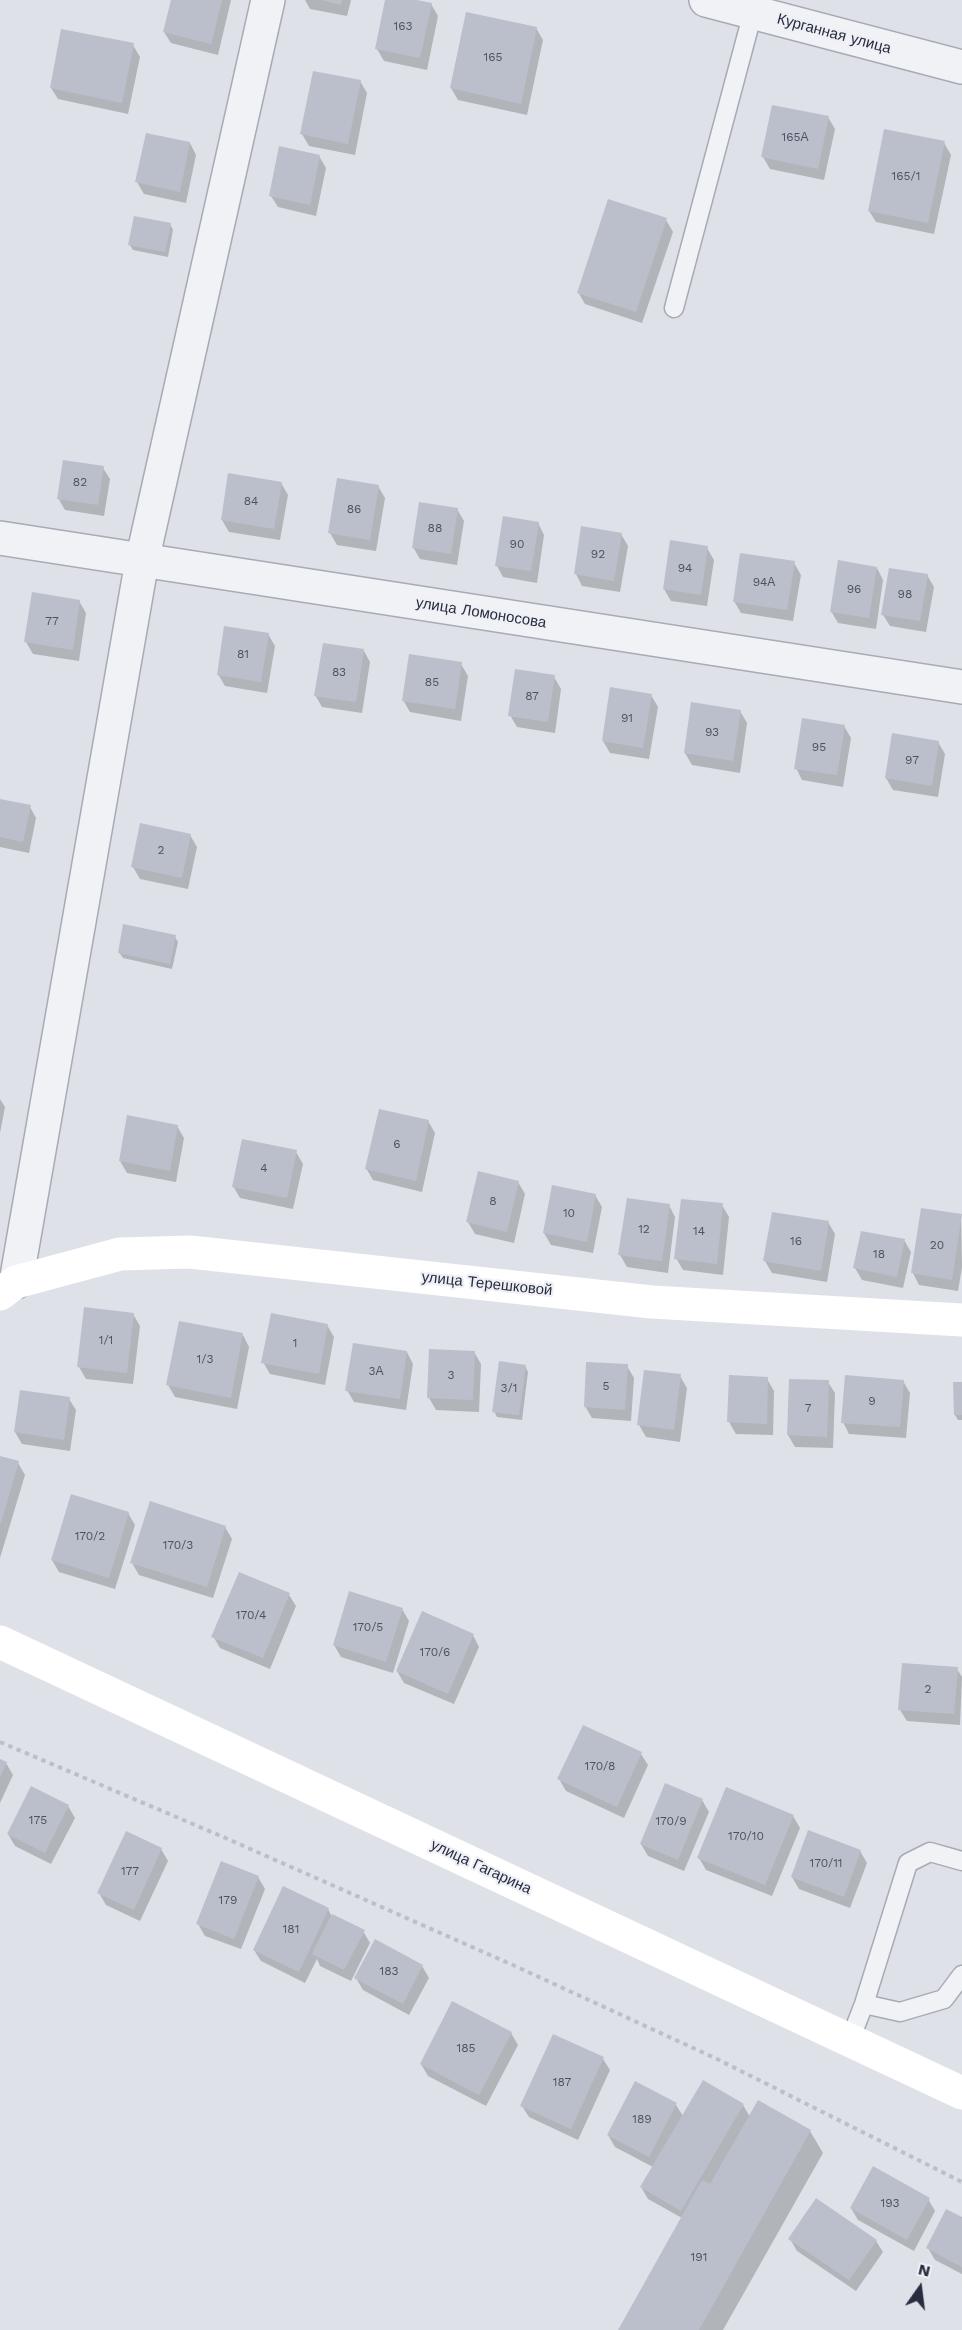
<!DOCTYPE html>
<meta charset="utf-8">
<style>
body{margin:0}
#map{position:relative;width:962px;height:2330px;overflow:hidden;background:#dee1e8;font-family:"Work Sans",sans-serif}
canvas{display:block}
.north{position:absolute;left:890px;top:2258px;width:60px;height:60px;-webkit-text-stroke:4px #eef0f6;paint-order:stroke;rotate:14deg;font-size:16px;font-weight:700;line-height:24px;text-align:center;color:#272d3f}
.north::after{content:'';display:block;margin:auto;width:21px;height:27px;background:#272d3f;clip-path:polygon(50% 0,100% 100%,50% 72%,0 100%)}
</style>
<div id="map">
<canvas width="962" height="2330"></canvas>
<div class="north">N</div>
</div>
<script>
const ctx = document.querySelector('canvas').getContext('2d');
ctx.lineJoin = 'round';
function paint(path, color) { ctx.fillStyle = color; ctx.fill(path, 'evenodd'); }
const shape = rows => new Path2D(rows.map(r => 'M' + r).join(''));
function trace(path, color, width, dash) { ctx.strokeStyle = color; ctx.lineWidth = width; ctx.lineCap = dash ? 'butt' : 'round'; ctx.setLineDash(dash || []); ctx.stroke(path); }
function write(font, color, halo, rows, align = 'center') {
  ctx.font = font + ' "Work Sans",sans-serif'; ctx.lineWidth = 4.5; ctx.setLineDash([]); ctx.textBaseline = 'middle'; ctx.strokeStyle = halo; ctx.fillStyle = color; for (const [text, x, y, turn = 0] of rows) {
    ctx.save(); ctx.translate(x, y); ctx.rotate((+turn || 0) * Math.PI / 180); ctx.textAlign = isNaN(turn) ? turn : align; if (halo) ctx.strokeText(text, 0, 0); ctx.fillText(text, 0, 0); ctx.restore();
  }
}
paint(shape([
 [172,0,231,0,218,55,171,43,164,32],
 [305,0,351,0,347,16,310,9],
 [386,0,410,0,431,4,438,16,427,70,384,61,377,49],
 [536,28,543,40,527,115,458,100,451,88],
 [133,45,140,57,128,114,58,99,51,88],
 [360,81,367,93,355,155,309,146,302,134],
 [828,117,835,129,824,180,770,169,763,157],
 [190,143,196,155,186,203,144,194,137,182],
 [944,143,951,155,934,234,876,222,869,211],
 [319,156,326,168,316,216,278,207,271,196],
 [666,220,673,232,642,323,585,304,578,292],
 [170,224,173,230,168,257,133,250,130,245],
 [103,468,110,479,104,516,65,510,58,498],
 [281,483,288,495,280,540,229,532,222,520],
 [378,486,385,498,376,551,337,545,330,533],
 [457,509,464,521,457,565,420,559,413,547],
 [538,523,544,535,537,583,503,577,497,566],
 [621,534,628,546,620,592,582,586,576,574],
 [707,548,714,560,707,606,671,601,664,589],
 [794,563,801,575,793,621,741,613,734,601],
 [877,568,883,580,876,629,838,623,831,611],
 [927,575,934,587,926,632,890,626,883,615],
 [79,601,86,613,79,661,33,654,26,642],
 [268,634,275,646,267,693,225,686,218,674],
 [364,651,370,662,362,713,322,707,315,695],
 [461,664,468,676,461,721,410,712,403,700],
 [554,677,561,689,555,733,517,727,510,715],
 [651,695,658,707,649,759,610,753,603,741],
 [740,711,747,723,740,773,692,765,685,753],
 [844,726,851,738,843,787,802,780,796,768],
 [938,742,945,754,938,797,893,790,886,778],
 [0,800,30,807,36,818,29,853,0,847],
 [190,835,197,847,188,889,140,879,133,867],
 [175,937,178,942,172,969,123,958,119,952],
 [0,1099,5,1107,0,1133],
 [428,1121,435,1133,422,1192,373,1180,366,1168],
 [177,1126,184,1138,176,1182,127,1173,120,1161],
 [296,1152,303,1164,293,1209,240,1198,233,1186],
 [518,1182,525,1194,514,1243,475,1234,468,1222],
 [595,1195,602,1207,593,1253,551,1245,544,1233],
 [669,1205,675,1217,668,1273,627,1267,620,1255],
 [722,1205,729,1217,723,1275,683,1270,676,1258],
 [961,1216,962,1267,958,1291,919,1285,913,1273],
 [828,1222,835,1234,827,1282,772,1273,765,1261],
 [904,1240,911,1252,903,1288,862,1280,855,1268],
 [133,1314,140,1326,133,1384,86,1379,79,1367],
 [327,1325,334,1337,325,1385,270,1374,263,1362],
 [243,1335,249,1347,237,1409,175,1397,168,1385],
 [407,1352,413,1364,406,1410,354,1402,347,1390],
 [474,1352,481,1364,479,1412,436,1410,429,1398],
 [525,1366,528,1372,522,1420,497,1417,494,1411],
 [627,1366,634,1378,631,1421,592,1418,585,1406],
 [680,1376,687,1388,680,1442,646,1437,639,1425],
 [767,1379,774,1391,773,1435,736,1434,729,1422],
 [903,1381,910,1393,906,1438,849,1434,843,1422],
 [828,1382,835,1393,833,1448,795,1447,788,1435],
 [962,1383,962,1420,958,1420,955,1415],
 [69,1399,76,1410,70,1451,22,1444,15,1432],
 [0,1457,18,1463,25,1475,0,1558],
 [128,1513,135,1525,115,1589,59,1572,52,1560],
 [225,1527,232,1539,213,1598,139,1575,132,1563],
 [289,1595,296,1606,270,1669,220,1648,213,1636],
 [402,1609,409,1621,393,1673,341,1657,334,1645],
 [473,1635,479,1647,454,1704,404,1683,397,1671],
 [957,1669,962,1677,960,1725,907,1721,900,1710],
 [583,1727,641,1754,648,1765,624,1818,566,1791,559,1779],
 [0,1760,6,1763,13,1775,0,1803],
 [702,1800,709,1812,684,1871,648,1856,641,1844],
 [68,1806,75,1818,51,1864,15,1846,8,1834],
 [793,1816,800,1828,772,1896,706,1870,699,1858],
 [161,1849,168,1861,140,1921,106,1905,99,1893],
 [860,1851,867,1863,850,1908,799,1889,792,1877],
 [258,1877,265,1889,241,1949,205,1936,198,1924],
 [328,1909,332,1917,363,1931,370,1943,351,1981,320,1966,317,1959,305,1983,261,1961,254,1950],
 [422,1966,429,1978,409,2015,363,1990,356,1978],
 [511,2033,518,2045,486,2106,428,2076,421,2064],
 [554,2036,603,2059,610,2070,578,2140,529,2117,522,2106],
 [636,2083,676,2105,683,2116,743,2105,750,2117,810,2131,823,2153,723,2330,620,2330,682,2218,648,2199,641,2187,653,2167,615,2147,608,2135],
 [928,2199,935,2211,914,2251,858,2220,851,2208],
 [962,2219,962,2274,935,2260,928,2248],
 [790,2239,876,2241,883,2252,856,2291,797,2251]
]), '#0003');
paint(shape([
 [171,0,222,0,211,44,163,32],
 [322,0,342,0,341,5],
 [385,0,417,0,432,3,420,58,375,49],
 [466,12,537,27,521,104,450,88],
 [61,29,134,43,122,103,50,88],
 [313,71,361,80,348,144,300,134],
 [772,105,829,116,818,169,761,157],
 [884,129,945,141,928,223,868,211],
 [146,133,190,142,180,192,135,182],
 [279,146,320,155,310,205,269,196],
 [608,199,667,218,636,312,577,293],
 [134,216,171,223,165,252,128,245],
 [63,460,104,466,98,505,57,499],
 [228,473,282,482,274,529,221,520],
 [337,478,379,485,370,540,328,533],
 [419,502,458,508,451,554,412,548],
 [503,516,539,522,531,571,495,566],
 [581,526,622,533,614,581,574,574],
 [670,540,708,546,701,595,663,589],
 [740,553,795,561,787,610,733,602],
 [838,560,877,567,869,618,830,612],
 [889,568,928,574,920,621,881,615],
 [32,592,80,600,73,650,24,642],
 [224,626,269,633,261,682,217,675],
 [323,643,364,649,356,702,314,696],
 [409,654,462,662,455,709,402,701],
 [515,669,555,675,548,722,508,716],
 [610,687,652,694,643,748,602,741],
 [691,702,741,710,733,761,684,753],
 [802,718,845,725,837,775,794,769],
 [892,733,939,741,932,786,885,778],
 [0,799,31,805,23,842,0,837],
 [140,823,191,834,182,878,131,867],
 [123,924,176,935,170,964,118,953],
 [379,1109,429,1120,416,1181,365,1169],
 [127,1115,178,1125,170,1171,119,1161],
 [242,1139,297,1150,287,1198,232,1187],
 [478,1171,519,1181,507,1232,466,1222],
 [552,1185,596,1194,587,1242,543,1233],
 [627,1198,670,1204,662,1261,618,1255],
 [681,1199,723,1203,717,1264,674,1259],
 [921,1208,962,1214,952,1280,911,1273],
 [772,1212,829,1221,821,1271,763,1261],
 [861,1231,905,1239,897,1277,853,1268],
 [84,1307,134,1313,127,1373,77,1367],
 [271,1313,328,1324,319,1374,261,1363],
 [179,1321,243,1333,231,1398,166,1385],
 [353,1343,407,1351,400,1399,345,1391],
 [429,1349,475,1351,473,1400,427,1398],
 [499,1361,526,1365,519,1415,492,1412],
 [586,1362,628,1364,625,1410,584,1407],
 [644,1370,681,1374,674,1430,637,1425],
 [729,1375,768,1377,767,1424,727,1422],
 [845,1375,904,1380,900,1427,841,1423],
 [789,1379,829,1380,827,1437,787,1435],
 [953,1382,962,1382,962,1415,954,1415],
 [20,1390,70,1397,64,1440,14,1432],
 [0,1456,19,1461,1,1523,0,1523],
 [71,1494,129,1512,109,1578,51,1560],
 [150,1501,226,1526,207,1587,130,1563],
 [239,1572,290,1593,263,1658,211,1637],
 [349,1591,403,1608,386,1662,333,1645],
 [422,1611,474,1634,448,1694,396,1671],
 [902,1663,958,1667,954,1714,898,1710],
 [583,1725,642,1752,617,1807,557,1779],
 [0,1759,7,1762,0,1777],
 [665,1783,703,1799,678,1860,640,1844],
 [31,1786,69,1805,45,1853,7,1834],
 [726,1787,794,1815,765,1885,697,1858],
 [808,1830,861,1850,844,1897,791,1877],
 [126,1831,162,1848,134,1910,97,1893],
 [221,1861,259,1876,234,1939,196,1924],
 [283,1886,329,1908,299,1972,253,1950],
 [332,1914,365,1930,344,1970,312,1954],
 [375,1939,423,1965,403,2004,354,1978],
 [452,2001,512,2032,479,2095,420,2064],
 [553,2034,604,2057,571,2129,520,2106],
 [703,2080,744,2104,681,2211,640,2187],
 [635,2081,677,2103,649,2157,607,2135],
 [758,2100,811,2130,699,2330,618,2330,702,2180,710,2184],
 [873,2166,930,2198,907,2240,850,2208],
 [816,2198,877,2240,849,2280,788,2239],
 [946,2209,962,2217,962,2267,926,2248]
]), '#bbbfcb');
const lane = shape([
 [674,308,753,12],
 [864,2004,900,2012,944,1999,962,1975],
 [850,2040,864,2004,908,1863,930,1852,962,1861]
]);
const street = shape([
 [706,0,962,67],
 [0,538,962,687],
 [16,1282,142,561,268,0]
]);
trace(lane, '#a7abb5', 21);
trace(street, '#a7abb5', 36);
trace(shape([
 [0,1742,221,1836,515,1966,717,2059,962,2182]
]), '#bcbfc6', 4, [4.5, 4.5]);
trace(lane, '#f1f2f6', 18);
trace(street, '#f1f2f6', 33);
trace(shape([
 [0,1294,16,1282,120,1254,190,1252,652,1302,962,1320],
 [0,1642,962,2093]
]), '#fff', 33);
write('12px', '#4c5262', null, [
 ["163",403,26],
 ["165",493,57],
 ["165А",795,137],
 ["165/1",906,176],
 ["82",80,482],
 ["84",251,501],
 ["86",354,509],
 ["88",435,528],
 ["90",517,544],
 ["92",598,554],
 ["94",685,568],
 ["94А",764,582],
 ["96",854,589],
 ["98",905,594],
 ["77",52,621],
 ["81",243,654],
 ["83",339,672],
 ["85",432,682],
 ["87",532,696],
 ["91",627,718],
 ["93",712,732],
 ["95",819,747],
 ["97",912,760],
 ["2",161,850],
 ["6",397,1144],
 ["4",264,1168],
 ["8",493,1201],
 ["10",569,1213],
 ["12",644,1229],
 ["14",699,1231],
 ["16",796,1241],
 ["20",937,1245],
 ["18",879,1254],
 ["1/1",106,1340],
 ["1",295,1343],
 ["1/3",205,1359],
 ["3А",376,1371],
 ["3",451,1375],
 ["5",606,1386],
 ["3/1",509,1388],
 ["9",872,1401],
 ["7",808,1408],
 ["170/2",90,1536],
 ["170/3",178,1545],
 ["170/4",251,1615],
 ["170/5",368,1627],
 ["170/6",435,1652],
 ["2",928,1689],
 ["170/8",600,1766],
 ["175",38,1820],
 ["170/9",671,1821],
 ["170/10",746,1836],
 ["170/11",826,1863],
 ["177",130,1871],
 ["179",228,1900],
 ["181",291,1929],
 ["183",389,1971],
 ["185",466,2048],
 ["187",562,2082],
 ["189",642,2119],
 ["193",890,2203],
 ["191",699,2257]
]);
write('15px', '#272d3f', '#eef0f6', [
 ["Курганная улица",834,34,15],
 ["улица Ломоносова",481,613,9],
 ["улица Терешковой",487,1284,6],
 ["улица Гагарина",481,1867,25]
]);
</script>
